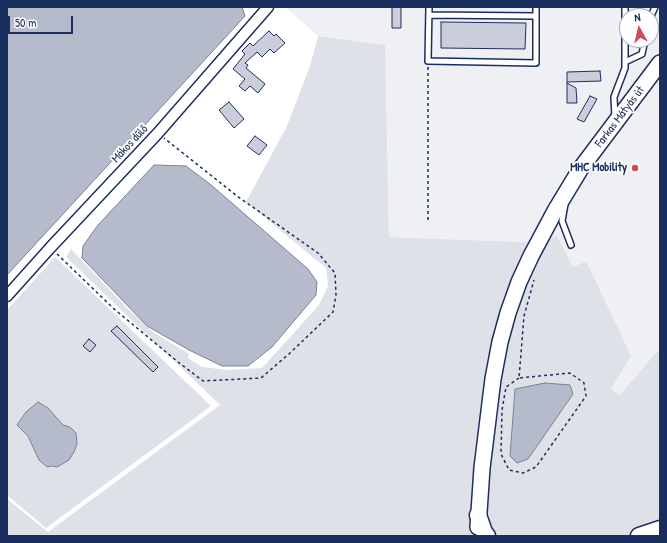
<!DOCTYPE html>
<meta charset="utf-8">
<style>
body{margin:0}
#map{position:relative;width:667px;height:543px;overflow:hidden;background:#fff;font-family:"Patrick Hand",sans-serif}
canvas{display:block}
.frame{position:absolute;inset:0;border:8px solid #1b2f5e;pointer-events:none}
.north{position:absolute;left:619px;top:8px;width:40px;height:40px;box-sizing:border-box;background:#fff;border:1px solid #a4acbf;border-radius:50%;rotate:352deg;font-size:11px;font-weight:700;line-height:16px;text-align:center;color:#1b2f5e}
.north::after{content:'';display:block;margin:auto;width:14px;height:18px;background:#d1495b;clip-path:polygon(50% 0,100% 100%,50% 72%,0 100%)}
.scale{position:absolute;left:8px;top:16px;width:65px;height:18px;box-sizing:border-box;border:2px solid #1b2f5e;border-top:0;padding-left:5px;font-size:12px;line-height:14px;white-space:nowrap;color:#1b2f5e;-webkit-text-stroke:3px #fff;paint-order:stroke}
</style>
<div id="map">
<canvas width="667" height="543"></canvas>
<div class="frame"></div>
<div class="north">N</div>
<div class="scale">50 m</div>
</div>
<script>
const ctx = document.querySelector('canvas').getContext('2d');
ctx.lineJoin = 'round';
function paint(path, color) { ctx.fillStyle = color; ctx.fill(path, 'evenodd'); }
const shape = rows => new Path2D(rows.map(r => 'M' + r).join(''));
function trace(path, color, width, dash) { ctx.strokeStyle = color; ctx.lineWidth = width; ctx.lineCap = dash ? 'butt' : 'round'; ctx.setLineDash(dash || []); ctx.stroke(path); }
function write(font, color, halo, rows, align = 'center') {
  ctx.font = font + ' "Patrick Hand",sans-serif'; ctx.lineWidth = 3.5; ctx.setLineDash([]); ctx.textBaseline = 'middle'; ctx.strokeStyle = halo; ctx.fillStyle = color; for (const [text, x, y, turn = 0] of rows) {
    ctx.save(); ctx.translate(x, y); ctx.rotate((+turn || 0) * Math.PI / 180); ctx.textAlign = isNaN(turn) ? turn : align; if (halo) ctx.strokeText(text, 0, 0); ctx.fillText(text, 0, 0); ctx.restore();
  }
}
paint(shape([
 [285,7,660,7,660,354,657,353,620,395,611,389,585,261,573,267,557,236,522,242,389,237,385,45,318,36],
 [627,16,651,16,651,40,627,40]
]), '#eff0f4');
paint(shape([
 [318,36,385,45,389,237,522,242,557,236,573,267,586,261,631,356,611,389,620,395,657,352,660,354,660,536,7,536,7,499,48,532,220,405,66,257,71,249,127,308,153,332,189,354,188,358,202,367,228,370,262,368,319,305,328,286,326,268,246,202,287,126,310,66],
 [55,257,211,406,46,528,7,495,7,310]
]), '#dee1e7');
const water = shape([
 [7,7,242,7,245,16,7,275,7,7],
 [154,165,186,166,210,184,308,269,317,282,316,295,272,347,248,366,222,366,189,350,147,326,82,258,83,246,98,225,154,165],
 [545,383,570,385,573,394,528,459,517,463,510,456,515,389,545,383],
 [38,402,48,408,63,425,70,427,76,433,77,444,74,452,69,460,57,467,51,466,47,467,39,460,28,436,17,425,26,412,38,402]
]);
paint(water, '#b5bbca');
trace(water, '#77839f', 1);
const building = shape([
 [392,7,401,7,401,28,392,28,392,7],
 [441,22,526,23,525,49,441,48,441,22],
 [269,31,274,36,276,34,285,43,274,53,270,49,262,57,257,52,245,63,248,65,246,68,265,84,258,93,250,86,245,91,239,86,245,79,233,69,245,54,242,51,250,43,253,46,269,31],
 [600,71,601,81,567,82,567,72,600,71],
 [567,83,576,88,577,103,567,103,567,83],
 [590,96,597,99,584,122,577,119,590,96],
 [229,102,244,119,234,128,219,110,229,102],
 [255,136,267,145,259,155,247,146,255,136],
 [117,326,158,367,153,372,111,331,117,326],
 [89,339,96,345,90,352,83,346,89,339]
]);
paint(building, '#caceda');
trace(building, '#1b2f5e', 1);
const lane = shape([
 [429,7,428,61,536,63,536,7],
 [429,15,536,16],
 [651,16,655,7],
 [625,62,642,54,645,40],
 [615,118,614,97,625,68,625,7],
 [565,204,562,221,571,245]
]);
const street = shape([
 [7,296,50,248,158,133,268,7]
]);
const secondary = shape([
 [478,527,482,468,493,379,500,342,508,313,519,282,531,256,555,211,581,168,660,63]
]);
const primary = shape([
 [478,515,484,532,487,536],
 [639,536,660,529]
]);
trace(lane, '#1b2f5e', 8);
trace(street, '#1b2f5e', 13);
trace(secondary, '#1b2f5e', 18);
trace(primary, '#1b2f5e', 19);
trace(shape([
 [428,67,428,223],
 [57,254,113,308,178,362,203,381,261,378,290,353,333,312,336,295,335,273,318,253,237,196,164,138],
 [519,378,506,387,502,410,501,454,509,470,523,473,536,467,586,396,584,383,570,373,519,378,524,316,534,280]
]), '#1b2f5e', 1.5, [3, 3]);
trace(lane, '#fff', 5);
trace(street, '#fff', 10);
trace(secondary, '#fff', 15);
trace(primary, '#fff', 16);
for (const [x, y, r, color] of [
 [635,168,4,"#d1495b"]
]) { const dot = new Path2D(); dot.arc(x, y, r, 0, 2 * Math.PI); ctx.fillStyle = color; ctx.fill(dot); trace(dot, '#fff', 1.5); }
write('12px', '#1b2f5e', '#fff', [
 ["Farkas Mátyás út",620,117,-53],
 ["Mákos dűlő",130,144,-47]
]);
write('bold 12px', '#1b2f5e', '#fff', [
 ["MHC Mobility",627,168]
], 'right');
</script>
